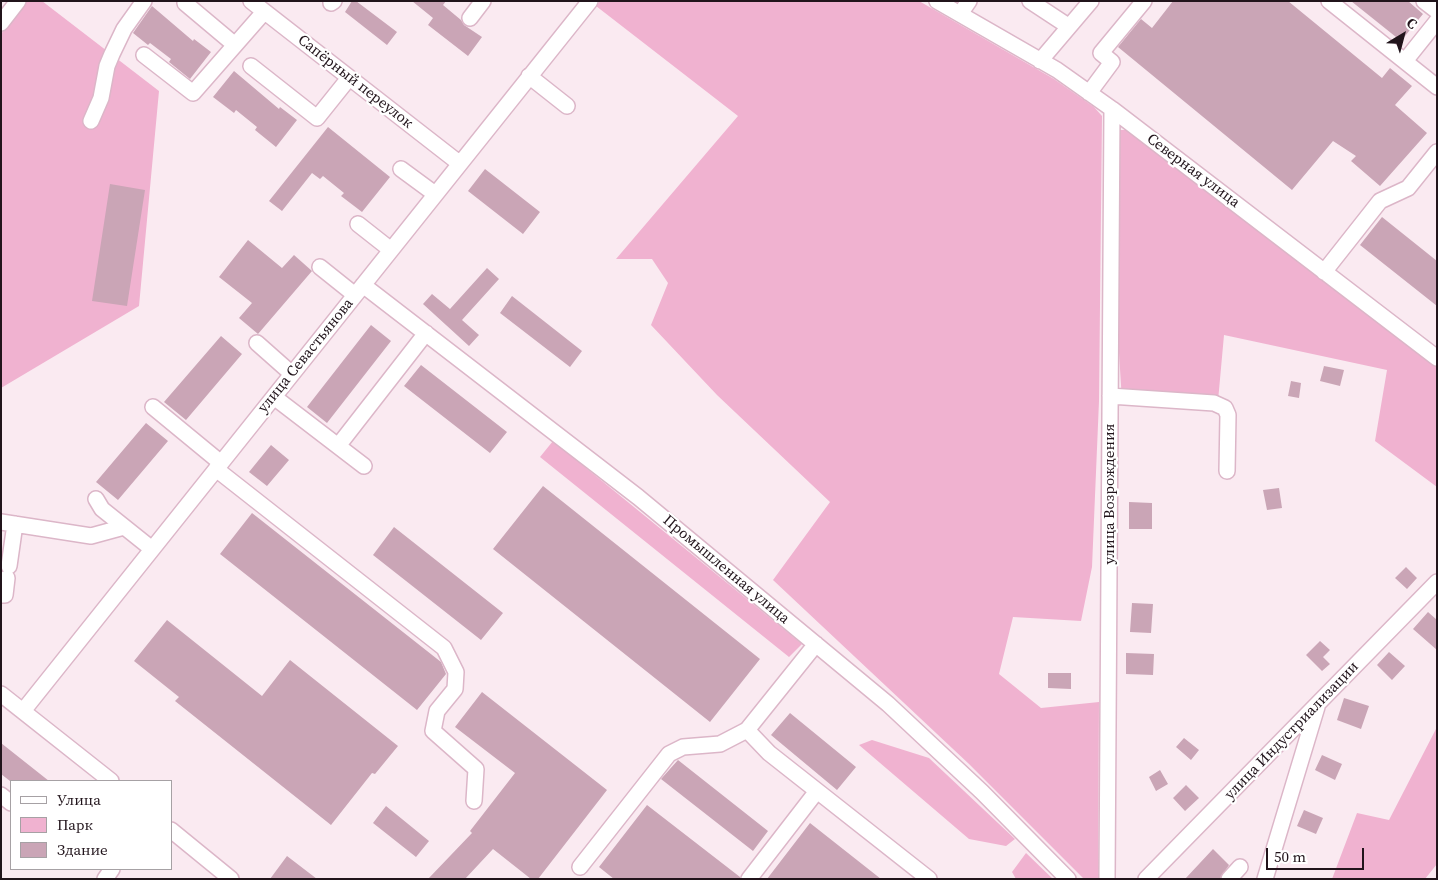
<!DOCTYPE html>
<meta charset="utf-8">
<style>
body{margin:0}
#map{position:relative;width:1438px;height:880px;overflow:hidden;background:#faeaf1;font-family:"Source Serif 4",serif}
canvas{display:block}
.frame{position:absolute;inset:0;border:2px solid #21141b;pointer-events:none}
.legend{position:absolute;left:10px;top:780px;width:162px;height:90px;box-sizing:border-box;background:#fff;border:1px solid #a6a1a4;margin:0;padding:6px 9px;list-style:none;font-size:15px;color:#21141b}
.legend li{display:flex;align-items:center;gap:10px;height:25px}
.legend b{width:25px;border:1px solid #a6a1a4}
.north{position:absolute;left:1378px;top:10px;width:50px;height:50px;-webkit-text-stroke:4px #fff;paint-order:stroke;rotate:37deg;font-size:14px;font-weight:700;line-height:20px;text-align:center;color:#21141b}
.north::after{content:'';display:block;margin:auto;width:18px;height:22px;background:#21141b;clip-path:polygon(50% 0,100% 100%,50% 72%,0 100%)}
.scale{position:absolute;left:1266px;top:848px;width:98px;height:22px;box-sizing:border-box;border:2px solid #21141b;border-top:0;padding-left:6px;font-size:15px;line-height:18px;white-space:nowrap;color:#21141b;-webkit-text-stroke:4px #fff;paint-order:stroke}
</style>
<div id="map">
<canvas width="1438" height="880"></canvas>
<div class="frame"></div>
<ul class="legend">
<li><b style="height:6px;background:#fff"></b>Улица</li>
<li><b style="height:14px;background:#f0b2d0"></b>Парк</li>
<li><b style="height:14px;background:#caa5b6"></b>Здание</li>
</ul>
<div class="north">С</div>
<div class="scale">50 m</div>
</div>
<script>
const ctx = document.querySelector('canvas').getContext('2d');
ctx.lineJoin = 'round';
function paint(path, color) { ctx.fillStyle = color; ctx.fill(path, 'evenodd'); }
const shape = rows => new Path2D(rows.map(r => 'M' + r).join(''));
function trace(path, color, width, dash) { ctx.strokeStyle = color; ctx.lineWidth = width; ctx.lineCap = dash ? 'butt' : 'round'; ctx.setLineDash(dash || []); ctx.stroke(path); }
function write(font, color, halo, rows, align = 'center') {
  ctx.font = font + ' "Source Serif 4",serif'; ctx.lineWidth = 4.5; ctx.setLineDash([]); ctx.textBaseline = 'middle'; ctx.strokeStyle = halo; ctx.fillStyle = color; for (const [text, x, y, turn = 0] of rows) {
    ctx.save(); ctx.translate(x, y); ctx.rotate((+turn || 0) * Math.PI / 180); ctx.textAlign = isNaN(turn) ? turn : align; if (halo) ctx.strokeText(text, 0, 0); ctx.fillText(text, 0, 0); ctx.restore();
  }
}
paint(shape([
 [26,1,42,1,159,91,139,306,1,388,1,34],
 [600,1,919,1,1054,79,1094,107,1102,116,1099,401,1092,567,1081,621,1013,617,999,674,1041,708,1099,702,1098,878,1084,879,969,764,773,580,830,502,717,395,651,325,668,283,652,259,616,259,738,116,596,6],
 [1119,130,1126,130,1155,150,1437,366,1437,487,1375,441,1387,370,1224,335,1218,401,1122,401,1117,321],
 [553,441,802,644,789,657,540,457],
 [1437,727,1437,864,1425,879,1332,879,1357,813,1389,820],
 [872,740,929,758,1015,839,1006,846,969,839,859,745],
 [1026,853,1053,879,1016,879,1012,872]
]), '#f0b2d0');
paint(shape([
 [352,1,356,1,397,32,387,45,345,12],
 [412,1,446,1,443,5,461,20,464,25,482,37,468,56,428,25,433,18],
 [1173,1,1288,1,1382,78,1390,68,1412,86,1395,105,1427,133,1380,186,1351,161,1356,156,1333,141,1292,190,1118,47,1141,19,1152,28],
 [1351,1,1408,1,1423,14,1401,41],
 [152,6,193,41,194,39,211,52,190,79,169,62,171,59,150,43,148,45,133,33],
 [234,71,279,109,280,107,297,120,276,147,255,130,257,127,236,110,234,113,213,97],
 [328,127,390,177,362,212,341,196,344,193,323,176,320,179,312,173,282,211,269,201],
 [485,169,540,212,523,234,468,191],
 [110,184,145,190,127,306,92,301],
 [1382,217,1437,261,1437,306,1360,245],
 [248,240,282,268,294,255,312,271,258,334,239,318,252,303,219,277],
 [487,268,499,279,462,320,479,335,469,346,423,304,432,294,450,309],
 [512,296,582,351,570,367,500,313],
 [371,325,391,341,327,423,307,407],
 [221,336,242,354,186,420,164,402],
 [421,365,507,432,490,453,404,386],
 [1324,366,1344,370,1340,386,1320,381],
 [1291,381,1301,383,1299,398,1288,396],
 [146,423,168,441,118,500,96,482],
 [271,445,289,460,267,486,249,472],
 [543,486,760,659,710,722,493,549],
 [1279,488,1282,508,1267,510,1263,490],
 [1129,502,1152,503,1152,529,1129,529],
 [252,513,441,662,446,674,417,710,220,554],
 [394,527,503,613,481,640,373,555],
 [1406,567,1417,578,1407,589,1395,578],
 [1132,603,1153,604,1151,633,1130,632],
 [1428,612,1437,620,1437,650,1413,629],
 [167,620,262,696,290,660,398,746,375,774,372,773,331,825,175,701,179,697,134,661],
 [1320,641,1330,650,1323,657,1330,664,1322,671,1306,655],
 [1389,652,1405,666,1392,680,1377,665],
 [1126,653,1154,654,1153,675,1126,674],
 [1048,673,1071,673,1071,689,1048,688],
 [482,692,607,790,538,879,531,879,493,849,465,879,428,879,472,833,470,831,515,773,455,727],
 [1344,698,1369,706,1361,729,1337,720],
 [790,713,856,767,837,790,771,735],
 [1184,738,1199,750,1191,760,1176,747],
 [1,743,49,781,10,781,1,774],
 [1322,755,1342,764,1335,780,1315,770],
 [678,760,768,831,753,851,661,779],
 [1160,770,1168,784,1156,791,1149,777],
 [1186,785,1199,798,1185,811,1173,798],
 [647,805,740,877,740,879,614,879,599,867],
 [386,806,429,841,416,857,373,823],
 [1304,810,1323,818,1316,834,1297,826],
 [810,823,881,879,767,879],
 [1213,849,1229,865,1220,879,1185,879],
 [287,856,317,879,270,879]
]), '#caa5b6');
const minor = shape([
 [251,1,459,163],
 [937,1,1057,70,1112,109,1437,358],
 [1030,1,1068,26],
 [1329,1,1437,87],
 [1424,1,1437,11],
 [185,3,235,45],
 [331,3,334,1],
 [960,14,969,1],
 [470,18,483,1],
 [1,23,18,1],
 [144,55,193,93,264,12],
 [1040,61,1091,1],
 [1405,61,1437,21],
 [251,66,317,118,349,78],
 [529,76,567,106],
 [1089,93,1112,62,1101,53,1144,1],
 [91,121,101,98,107,66,112,54,124,29,144,1],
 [401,169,435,194],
 [358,224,391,250],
 [320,267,355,295],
 [1324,272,1380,201,1408,188,1437,152],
 [363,285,638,497,888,704,982,792,1068,879],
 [257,343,292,374],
 [1110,396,1214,403,1225,408,1228,415,1227,471],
 [274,397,364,466],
 [153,407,221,463],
 [338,446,426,333],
 [216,469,444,648,456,672,455,689,437,711,433,731,476,769,474,801],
 [96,499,102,509,152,549],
 [1,522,91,536,124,527],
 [9,566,15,524],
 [1,595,5,595,7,578],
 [816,644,747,730,769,753,929,879],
 [1,694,111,781],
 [23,711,590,1],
 [1,795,11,803],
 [171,830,231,879],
 [580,867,669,754,683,747,720,744,747,730],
 [105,879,112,869],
 [749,879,817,791],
 [1107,879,1112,109],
 [1146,879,1437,582],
 [1229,879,1240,867],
 [1265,879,1317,707]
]);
trace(minor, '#dcb6c8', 18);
trace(minor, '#fff', 15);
write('15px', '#21141b', '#fff', [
 ["Сапёрный переулок",355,82,38],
 ["Северная улица",1193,171,37],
 ["улица Севастьянова",306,356,-51],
 ["улица Возрождения",1110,494,-90],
 ["Промышленная улица",726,570,40],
 ["улица Индустриализации",1292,731,-46]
]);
</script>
